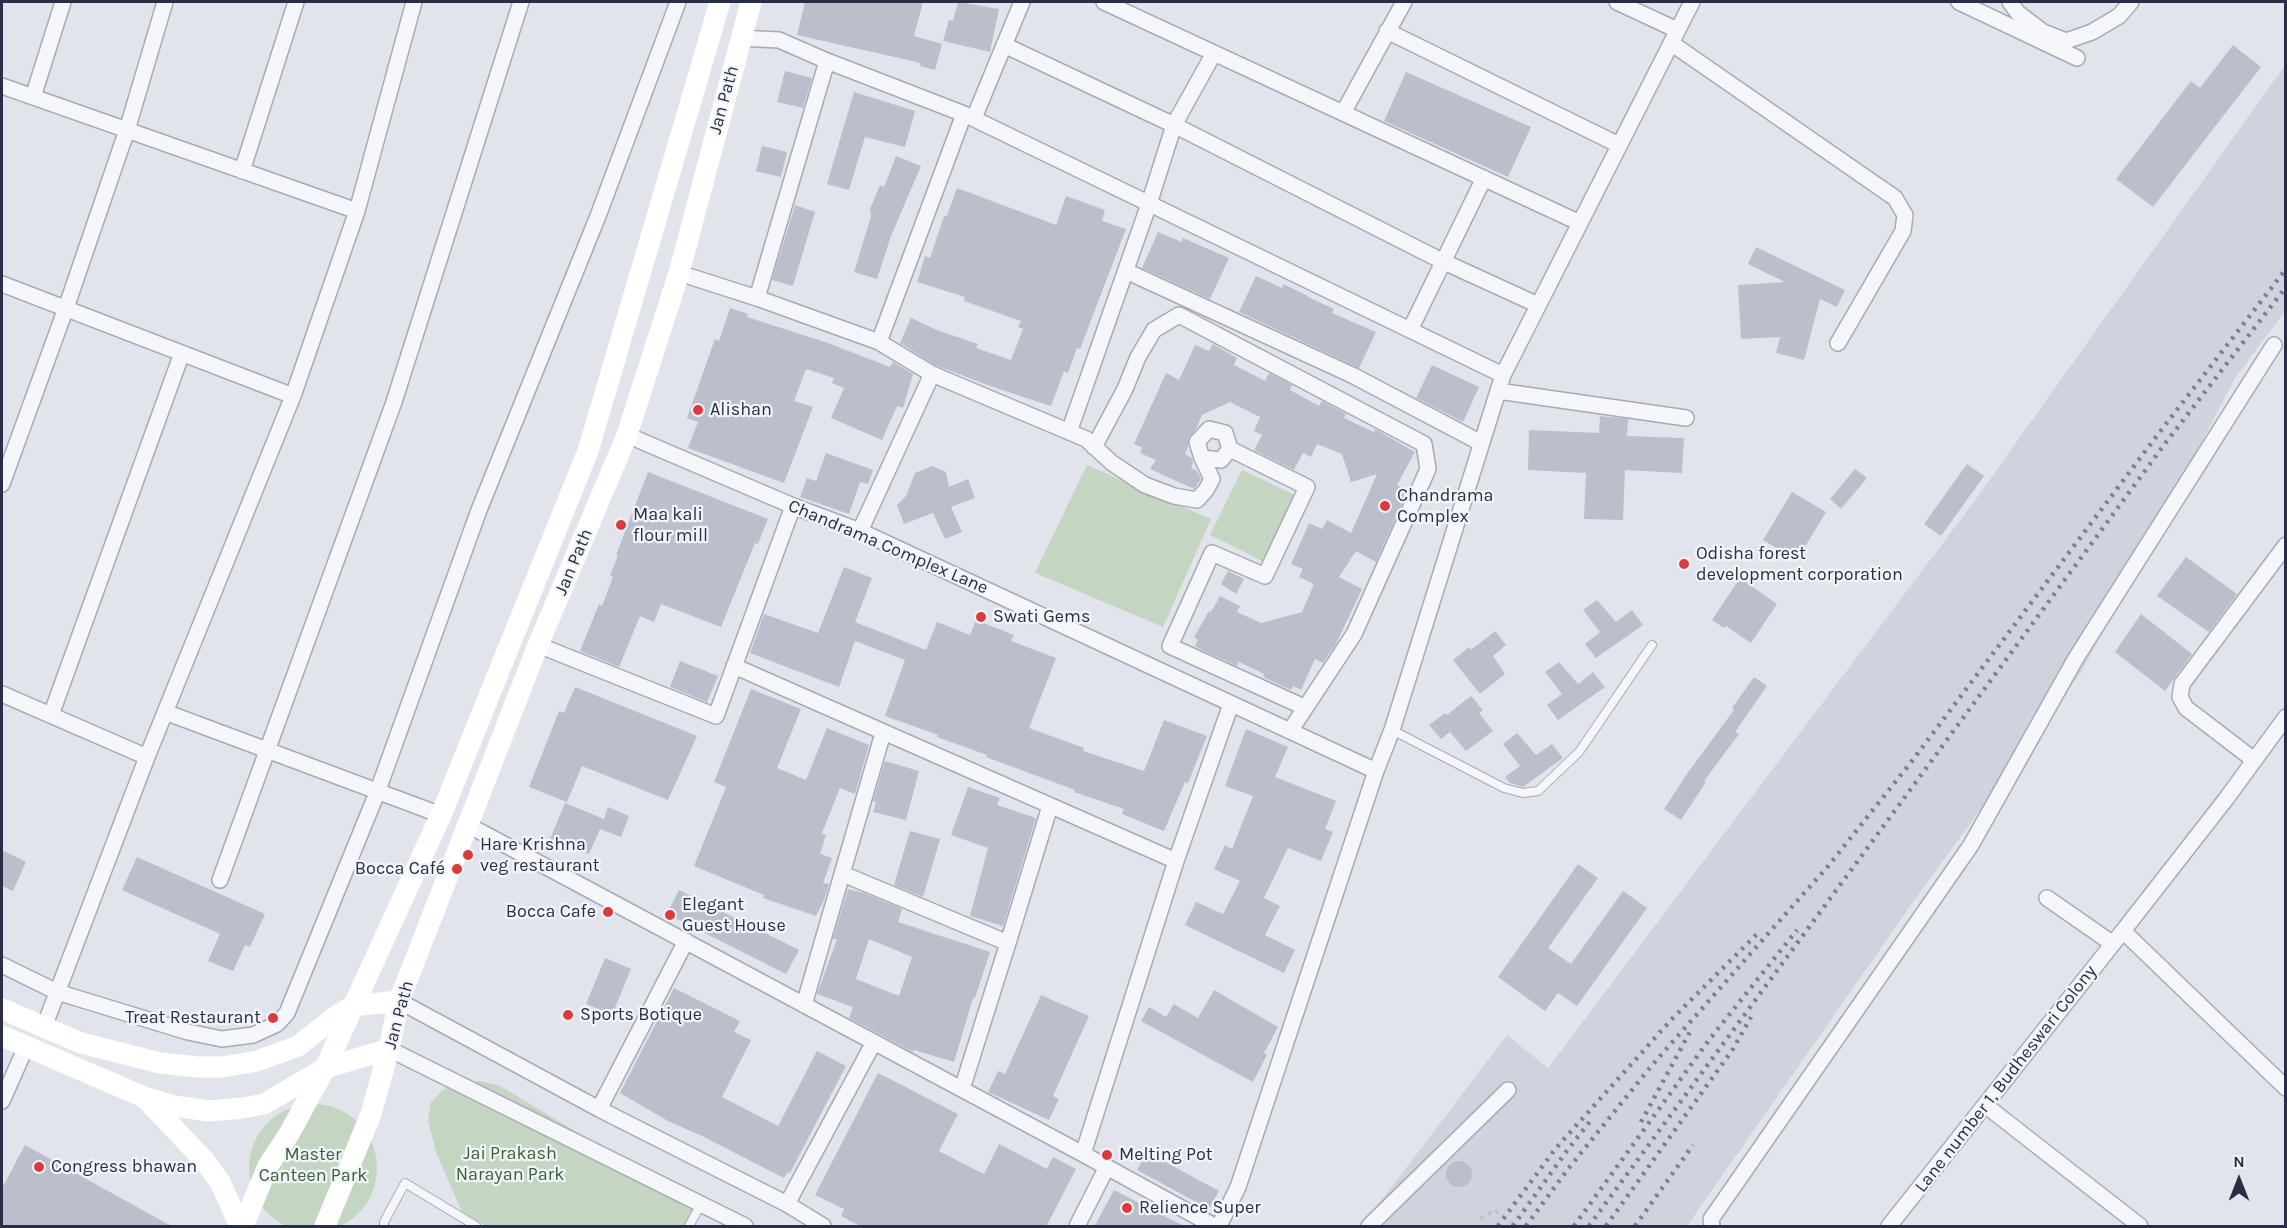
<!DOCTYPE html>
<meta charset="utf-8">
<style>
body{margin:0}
#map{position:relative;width:2287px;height:1228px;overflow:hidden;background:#e2e4ec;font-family:Karla,sans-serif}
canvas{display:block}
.frame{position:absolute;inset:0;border:3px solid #282e46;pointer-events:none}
.north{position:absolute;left:2209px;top:1150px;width:60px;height:60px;-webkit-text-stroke:4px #f2f4f9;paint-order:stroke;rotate:0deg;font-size:16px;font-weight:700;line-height:24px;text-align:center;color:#282e46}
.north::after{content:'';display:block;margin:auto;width:21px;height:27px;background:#282e46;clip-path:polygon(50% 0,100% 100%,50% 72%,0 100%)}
</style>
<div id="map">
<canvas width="2287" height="1228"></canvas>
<div class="frame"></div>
<div class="north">N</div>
</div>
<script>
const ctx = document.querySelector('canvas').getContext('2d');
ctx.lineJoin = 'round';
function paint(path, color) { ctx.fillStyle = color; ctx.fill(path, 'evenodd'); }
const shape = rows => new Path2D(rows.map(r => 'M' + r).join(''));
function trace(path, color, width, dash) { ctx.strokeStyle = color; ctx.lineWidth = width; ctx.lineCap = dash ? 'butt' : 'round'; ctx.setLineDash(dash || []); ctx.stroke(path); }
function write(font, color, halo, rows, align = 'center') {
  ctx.font = font + ' Karla,sans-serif'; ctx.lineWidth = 4.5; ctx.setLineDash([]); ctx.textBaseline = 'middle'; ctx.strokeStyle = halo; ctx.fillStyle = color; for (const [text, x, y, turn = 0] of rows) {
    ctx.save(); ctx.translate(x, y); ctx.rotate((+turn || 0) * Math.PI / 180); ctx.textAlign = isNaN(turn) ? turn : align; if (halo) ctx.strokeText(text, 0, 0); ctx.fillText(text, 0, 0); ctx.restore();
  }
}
paint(shape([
 [2285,65,2285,311,2235,378,2082,671,1920,892,1687,1226,1362,1226,1507,1035,1548,1068,1976,499]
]), '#cfd3de');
paint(shape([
 [1087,465,1211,519,1163,627,1035,573],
 [1242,470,1297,496,1266,563,1210,535],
 [479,1081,498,1085,697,1204,684,1226,486,1226,462,1212,436,1152,428,1120,431,1102,443,1090,458,1083],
 '249 1168a64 64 0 1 1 128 0a64 64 0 1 1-128 0Z'
]), '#c4d6c2');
paint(shape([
 [805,2,923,2,914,36,942,44,935,70,920,66,921,63,797,35],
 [958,2,999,9,990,52,943,41,949,20,953,21],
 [2233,45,2261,67,2153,207,2116,179,2191,81,2200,88],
 [785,71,812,78,803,108,777,102],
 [1406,72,1531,127,1508,177,1384,121],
 [854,92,915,111,905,147,865,137,849,190,827,184],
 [762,146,787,152,781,177,756,171],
 [896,156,921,166,891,236,877,279,854,272,871,216,870,209,880,185,884,187],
 [957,188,1056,225,1066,196,1105,210,1102,221,1126,229,1080,349,1077,348,1068,373,1064,371,1051,406,990,386,935,365,900,343,911,318,937,330,978,344,976,348,1011,360,1023,329,1018,327,1021,321,964,301,965,297,917,282,925,256,930,258,944,216,947,216],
 [795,205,815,212,793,286,772,280],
 [1158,232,1182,242,1183,238,1229,258,1210,299,1142,268],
 [1756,247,1845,290,1837,307,1820,299,1804,360,1776,353,1780,337,1741,339,1738,285,1785,282,1748,264],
 [1256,276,1282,288,1283,284,1308,296,1308,297,1334,309,1332,313,1376,332,1359,368,1239,312],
 [730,308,748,314,747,317,828,343,890,367,893,362,913,374,903,408,897,406,882,440,831,418,844,388,832,383,834,378,806,369,794,401,813,407,784,483,688,448,698,422,687,418,715,339,719,341],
 [1213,344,1237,358,1234,365,1265,381,1269,373,1292,385,1290,390,1319,406,1322,401,1346,414,1344,418,1374,432,1375,429,1415,452,1397,485,1408,490,1376,562,1356,551,1339,577,1362,589,1337,642,1323,663,1315,659,1301,690,1293,686,1291,690,1263,677,1264,674,1239,662,1237,666,1202,650,1195,646,1198,640,1194,637,1209,611,1211,612,1220,596,1240,606,1237,612,1261,623,1302,612,1314,584,1299,577,1303,569,1291,564,1309,523,1322,529,1327,520,1351,533,1377,474,1351,482,1342,454,1317,444,1311,457,1303,453,1294,470,1254,450,1262,435,1254,431,1260,417,1230,402,1202,415,1196,429,1188,439,1188,447,1185,454,1192,458,1193,462,1191,468,1197,471,1201,479,1194,489,1150,469,1156,460,1140,453,1142,447,1134,444,1166,373,1179,380,1195,345,1209,351],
 [1432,365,1479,387,1463,422,1416,398],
 [1600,416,1628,419,1627,436,1684,438,1682,473,1625,470,1623,520,1584,519,1586,473,1528,470,1529,430,1599,433],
 [826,453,873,470,868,484,860,482,849,514,800,497,807,478,816,481],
 [1967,464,1984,476,1941,536,1924,524],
 [932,466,946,472,949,487,968,479,975,498,951,507,962,532,945,539,933,513,904,524,897,505,906,496,915,473],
 [1855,469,1867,478,1841,509,1830,499],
 [648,472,768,519,758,544,755,543,721,627,661,604,654,622,640,616,619,667,580,651,599,604,602,606,613,577,610,576,618,555,616,555],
 [1792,492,1826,512,1797,560,1763,540],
 [2186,557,2237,594,2209,632,2157,596],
 [844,567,872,578,855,622,926,650,937,622,970,635,976,620,1014,635,1011,641,1056,658,1029,728,1084,748,1083,751,1144,771,1164,720,1207,736,1188,783,1185,782,1164,831,1122,814,1124,809,1074,792,1075,790,986,757,987,755,937,737,938,735,885,716,905,660,855,641,839,687,750,653,764,614,818,633],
 [1228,571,1244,579,1236,594,1221,584],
 [1740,578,1777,604,1751,643,1726,626,1724,628,1712,620],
 [1597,600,1616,622,1632,610,1643,625,1596,658,1585,644,1600,632,1583,610],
 [2141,614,2192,654,2165,691,2115,652],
 [1495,631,1506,645,1493,656,1505,674,1480,694,1453,660,1469,647,1471,650],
 [680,661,718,676,707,702,670,687],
 [1559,662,1578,684,1593,672,1605,687,1558,720,1547,705,1562,694,1545,672],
 [1754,677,1767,686,1735,732,1739,734,1704,781,1706,782,1681,820,1664,809,1689,771,1734,710,1732,708],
 [575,687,697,736,668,800,582,766,567,802,529,787,559,711,564,713],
 [751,689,801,709,777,768,806,780,827,728,869,745,855,794,840,788,822,833,826,835,820,854,832,858,823,883,829,884,824,900,816,916,763,898,764,895,694,866,726,787,714,782],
 [1471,696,1483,710,1479,713,1493,731,1466,751,1450,732,1441,739,1429,725,1445,713,1447,715],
 [1246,729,1288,747,1275,777,1336,801,1325,829,1333,832,1321,861,1288,848,1264,898,1280,906,1265,935,1295,950,1284,973,1185,925,1196,902,1223,914,1240,881,1214,869,1225,845,1232,849,1253,796,1225,786],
 [1517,733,1536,755,1552,744,1563,758,1523,787,1510,783,1505,777,1520,766,1503,744],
 [885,761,919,771,906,820,873,812,876,802,873,801],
 [968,787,1000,798,997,805,1036,818,1003,926,970,916,988,848,951,835],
 [565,803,604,819,608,807,629,816,621,837,600,829,589,854,550,839],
 [910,831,940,839,923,897,894,885],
 [2,850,26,862,13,891,2,886],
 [137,857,265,914,250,947,245,945,233,971,208,961,220,934,122,890],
 [1578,864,1598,878,1548,948,1571,964,1623,891,1647,908,1577,1006,1558,993,1545,1011,1498,977],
 [848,889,864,893,902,909,898,922,990,952,975,998,973,998,954,1062,914,1050,913,1052,849,1018,853,1007,817,994,837,939,833,939],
 [869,939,912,957,899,996,856,979],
 [679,890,799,950,786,974,667,914],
 [605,958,631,969,612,1015,586,1004],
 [674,988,740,1021,734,1032,751,1040,722,1097,778,1126,817,1051,846,1066,790,1173,788,1172,784,1178,702,1136,668,1121,620,1093],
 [1214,990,1278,1027,1264,1053,1267,1055,1253,1082,1141,1021,1149,1007,1166,1017,1174,1004,1198,1018],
 [1041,995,1089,1016,1053,1096,1059,1099,1049,1120,988,1092,998,1071,1005,1074],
 [878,1073,958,1114,939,1151,984,1174,999,1144,1047,1169,1053,1157,1076,1169,1046,1227,862,1227,841,1216,844,1209,815,1195],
 [25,1145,173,1227,2,1227,2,1188],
 [1147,1152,1219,1191,1209,1209,1137,1170],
 '1446 1174a13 13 0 1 1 26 0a13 13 0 1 1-26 0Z',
 [1114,1190,1186,1227,1094,1227]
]), '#bbbfcc');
const lane = shape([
 [1392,730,1504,788,1523,793,1538,791,1579,752,1652,645],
 [384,1226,384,1222,405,1183,476,1226],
 [689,1226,701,1204]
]);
const street = shape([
 [1104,2,1580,223],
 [1617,2,1677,30],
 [1959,2,2077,58],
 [2010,2,2018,13,2043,32,2066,41,2092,32,2119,16,2131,2],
 [1387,31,1619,145],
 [740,38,779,40,827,61,964,114,1503,375],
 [1671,43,1895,198,1905,215,1903,231,1838,343],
 [1004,45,1174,125,1442,261,1538,305],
 [2,86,357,211],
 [33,97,63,2],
 [1343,113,1404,2],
 [974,118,1022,2],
 [242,171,296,2],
 [1126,271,1354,376,1481,443],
 [679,273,757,298,879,342,932,374,1086,439,1112,463,1145,485,1174,496,1197,500,1206,490,1212,479,1202,458,1197,442,1209,429,1225,433,1230,449,1221,460,1202,458],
 [2,284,293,396],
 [757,298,827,61],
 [1410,330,1484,178],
 [879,342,964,114],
 [1498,391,1686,418],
 [1069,432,1149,204,1174,125,1214,53],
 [627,435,793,506,860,531,1376,771],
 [1094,447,1125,389,1138,357,1154,330,1179,315,1424,444,1428,469,1354,634,1290,731],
 [1230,449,1307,487,1265,576,1212,553,1170,646,1304,707],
 [2,484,66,308,127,130,165,2],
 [860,531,932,374],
 [538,645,716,716,793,506],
 [734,666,1176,861],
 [2,694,147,757],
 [165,712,441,815],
 [51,715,182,353],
 [2286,717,2226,799,2123,931,2286,1088],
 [2254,760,2186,708,2180,697,2182,684,2286,545],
 [468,825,1083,1154,1214,1226],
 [843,874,1008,943,1050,806],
 [220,880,394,402,521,2],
 [2047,898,2113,944],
 [2,965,57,992,188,1032,222,1039,253,1035,277,1024,287,1013,377,793,479,510,598,216,678,2],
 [399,1001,599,1109,787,1204,823,1226],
 [804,1005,883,733],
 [44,1027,147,757,293,396,357,211,414,2],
 [389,1049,745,1226],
 [962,1089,1008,943],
 [2,1101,26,1047],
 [1985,1105,2140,1226],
 [599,1109,686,941],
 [1083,1154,1176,861,1231,704],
 [787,1204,874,1042],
 [1077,1226,1107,1167],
 [1219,1226,1238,1187,1376,771,1392,730,1503,375,1692,2],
 [1369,1226,1508,1090],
 [1712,1226,1711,1219,1716,1212,1971,845,2076,658,2274,345],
 [1889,1226,2123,931]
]);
trace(lane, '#a6aab7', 10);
trace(street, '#a6aab7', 18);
trace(shape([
 [1480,1219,1494,1210,1516,1226]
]), '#c0c2ca', 3, [4.5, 4.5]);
trace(lane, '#f5f6f9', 8);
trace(street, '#f5f6f9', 15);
trace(shape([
 [2,1009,81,1043,160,1063,197,1067,223,1067,257,1061,298,1046,336,1016,353,1006,399,1001],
 [2,1036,144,1097,174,1106,209,1111,243,1108,264,1104,325,1068,389,1049],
 [145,1098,203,1159,220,1182,240,1226],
 [243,1226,268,1166,289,1134,325,1068,441,815,588,451,720,2],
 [325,1226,371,1114,389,1049,399,1001,538,645,627,435,679,273,751,2]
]), '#fff', 21);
trace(shape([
 [1641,1122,1691,1030],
 [1498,1226,1556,1148,1671,1020,1757,934],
 [1513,1226,1566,1152,1591,1120],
 [1526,1226,1568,1169,1653,1064,1829,865,1912,761,2159,433,2286,269],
 [1574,1226,1709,1040,1797,930],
 [1589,1226,2167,441,2286,287],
 [1606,1226,1733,1049,1751,1017],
 [1635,1226,1693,1145]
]), '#798097', 4.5, [3, 6]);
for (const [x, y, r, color] of [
 [698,410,6,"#dd3a3d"],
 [1385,506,6,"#dd3a3d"],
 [621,525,6,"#dd3a3d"],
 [1684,564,6,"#dd3a3d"],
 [981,617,6,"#dd3a3d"],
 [468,855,6,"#dd3a3d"],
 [457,869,6,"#dd3a3d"],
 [608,912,6,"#dd3a3d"],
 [670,915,6,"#dd3a3d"],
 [568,1015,6,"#dd3a3d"],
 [273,1018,6,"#dd3a3d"],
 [1107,1155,6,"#dd3a3d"],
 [39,1167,6,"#dd3a3d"],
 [1127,1208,6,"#dd3a3d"]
]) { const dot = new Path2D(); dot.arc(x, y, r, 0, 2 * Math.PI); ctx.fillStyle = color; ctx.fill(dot); trace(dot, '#f2f4f9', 2); }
write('18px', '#282e46', '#f2f4f9', [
 ["Jan Path",724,100,-75],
 ["Chandrama Complex Lane",888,547,23],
 ["Jan Path",574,562,-67],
 ["Jan Path",399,1015,-75],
 ["Lane number 1, Budheswari Colony",2006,1079,-52]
]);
write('18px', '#282e46', '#f2f4f9', [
 ["Alishan",710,410],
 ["Chandrama",1397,496],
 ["Complex",1397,517],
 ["Maa kali",633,515],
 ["flour mill",633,536],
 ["Odisha forest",1696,554],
 ["development corporation",1696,575],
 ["Swati Gems",993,617],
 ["Hare Krishna",480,845],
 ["veg restaurant",480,866],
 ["Bocca Café",445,869,"right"],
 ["Elegant",682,905],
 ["Guest House",682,926],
 ["Bocca Cafe",596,912,"right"],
 ["Sports Botique",580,1015],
 ["Treat Restaurant",261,1018,"right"],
 ["Melting Pot",1119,1155],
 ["Congress bhawan",51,1167],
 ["Relience Super",1139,1208]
], 'left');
write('18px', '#366333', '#f2f4f9', [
 ["Jai Prakash",510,1154],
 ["Narayan Park",510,1175],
 ["Master",313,1155],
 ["Canteen Park",313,1176]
]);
</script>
